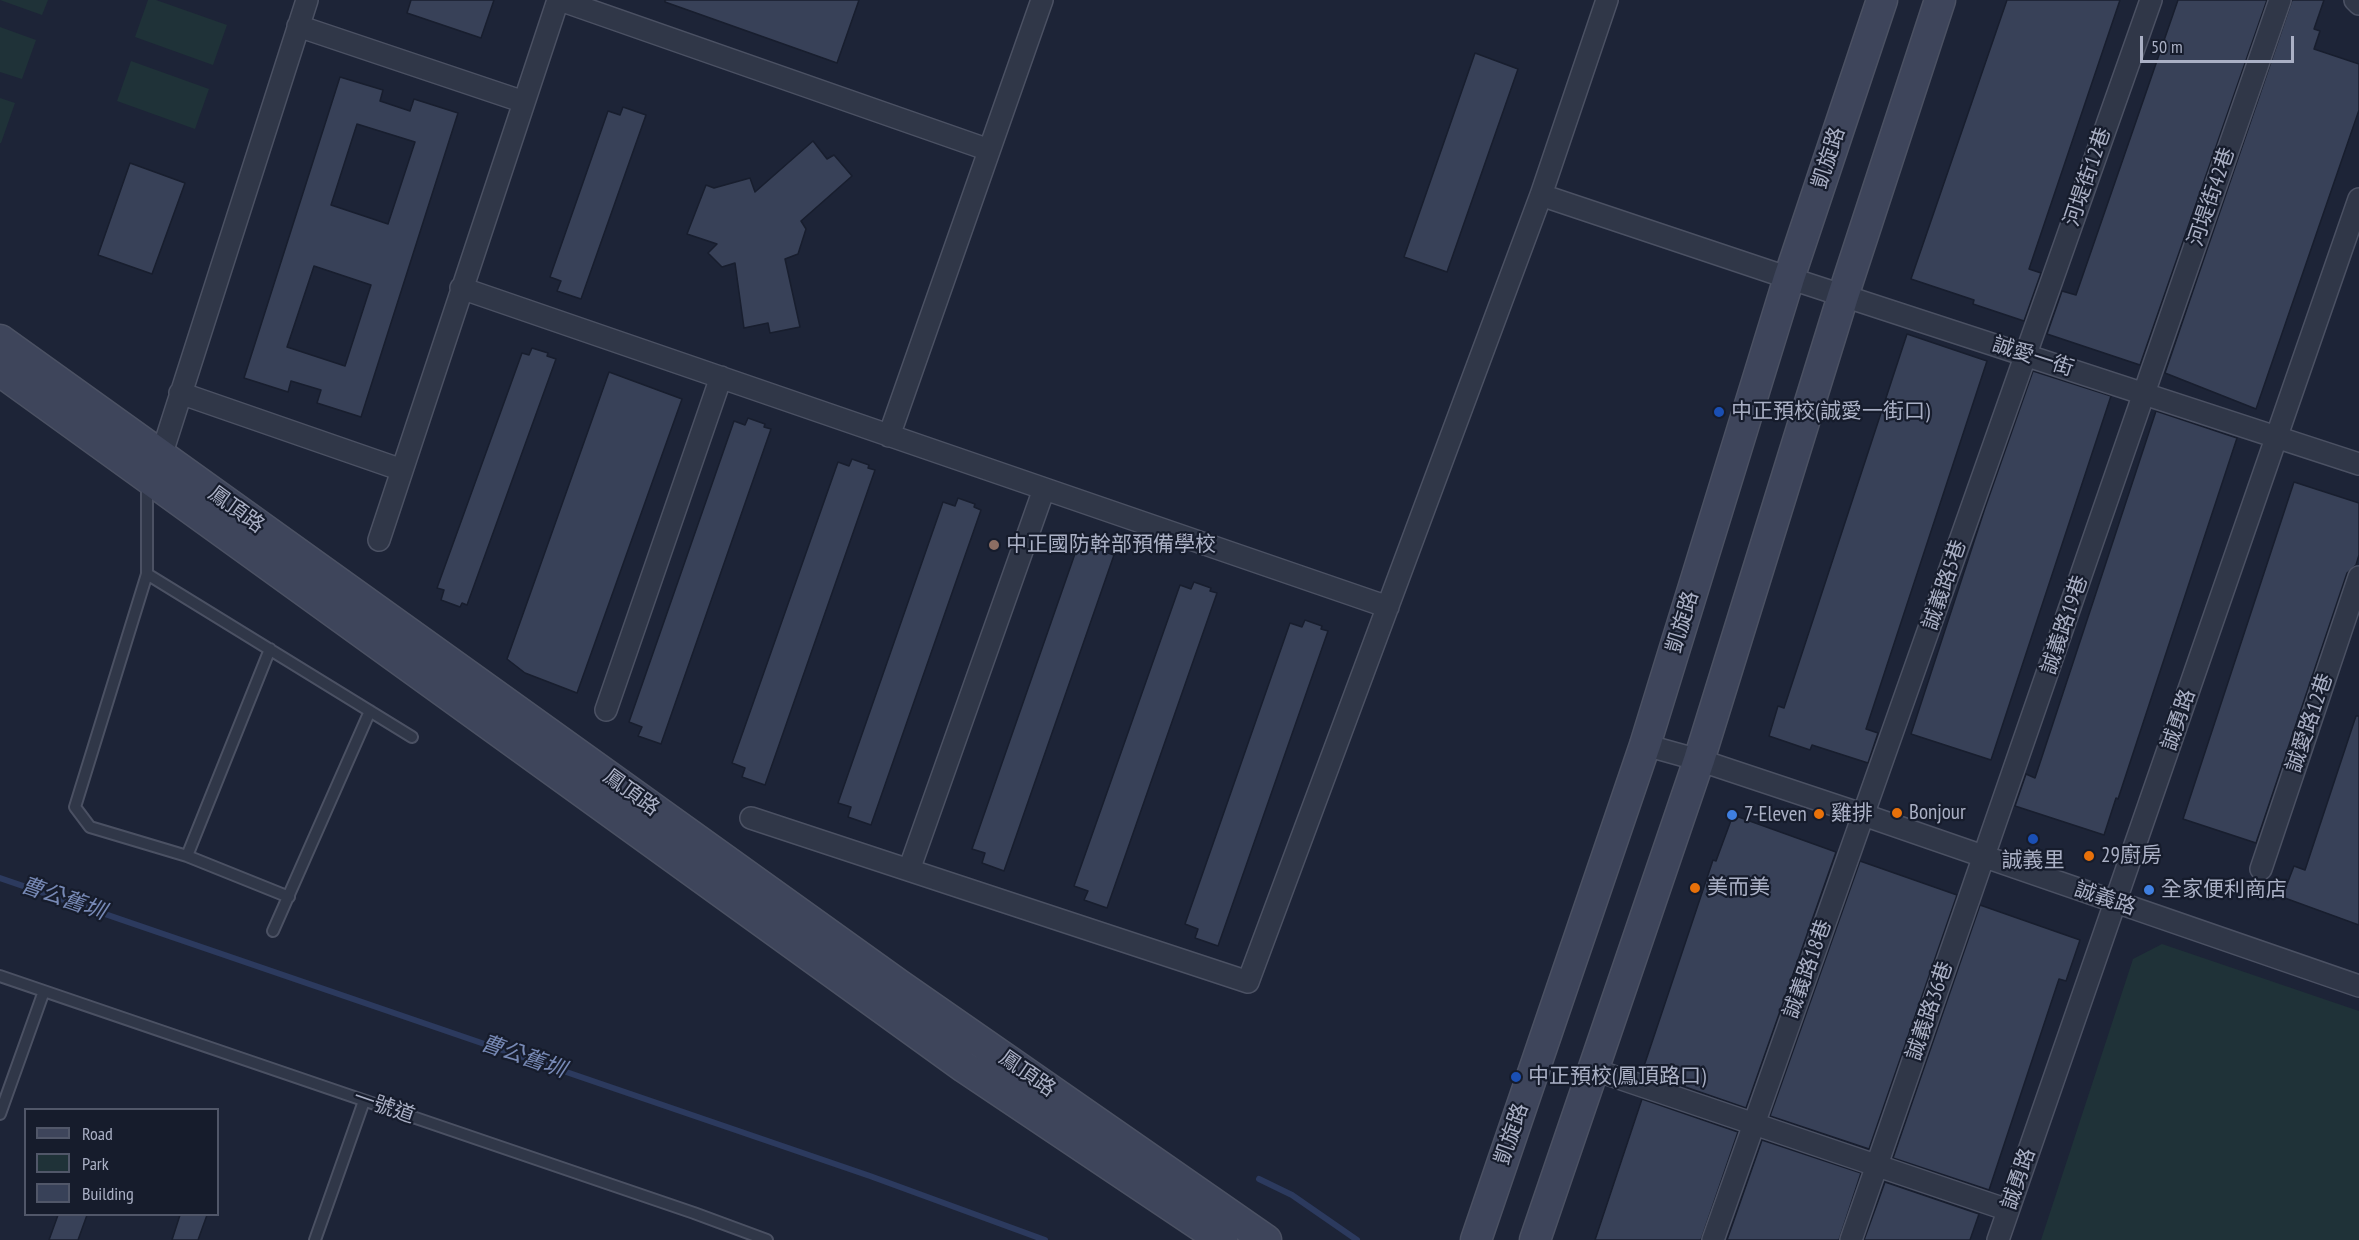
<!DOCTYPE html>
<meta charset="utf-8">
<style>
body{margin:0}
#map{position:relative;width:2359px;height:1240px;overflow:hidden;background:#1d2437;font-family:"PT Sans Narrow",sans-serif}
canvas{display:block}
.legend{position:absolute;left:24px;top:1108px;width:195px;height:108px;box-sizing:border-box;background:#161c2c;border:2px solid #515769;margin:0;padding:8px 10px;list-style:none;font-size:18px;color:#aab0c5}
.legend li{display:flex;align-items:center;gap:12px;height:30px}
.legend b{width:30px;border:2px solid #515769}
.scale{position:absolute;left:2140px;top:36px;width:154px;height:27px;box-sizing:border-box;border:3px solid #aab0c5;border-top:0;padding-left:8px;font-size:18px;line-height:21px;white-space:nowrap;color:#aab0c5;-webkit-text-stroke:4px #161c2c;paint-order:stroke}
</style>
<div id="map">
<canvas width="2359" height="1240"></canvas>
<ul class="legend">
<li><b style="height:8px;background:#3e455b"></b>Road</li>
<li><b style="height:16px;background:#1f3238"></b>Park</li>
<li><b style="height:16px;background:#384158"></b>Building</li>
</ul>
<div class="scale">50 m</div>
</div>
<script>
const ctx = document.querySelector('canvas').getContext('2d');
ctx.lineJoin = 'round';
function paint(path, color) { ctx.fillStyle = color; ctx.fill(path, 'evenodd'); }
const shape = rows => new Path2D(rows.map(r => 'M' + r).join(''));
function trace(path, color, width, dash) { ctx.strokeStyle = color; ctx.lineWidth = width; ctx.lineCap = dash ? 'butt' : 'round'; ctx.setLineDash(dash || []); ctx.stroke(path); }
function write(font, color, halo, rows, align = 'center') {
  ctx.font = font + ' "PT Sans Narrow","Noto Sans TC",sans-serif'; ctx.lineWidth = 4.5; ctx.setLineDash([]); ctx.textBaseline = 'middle'; ctx.strokeStyle = halo; ctx.fillStyle = color; for (const [text, x, y, turn = 0] of rows) {
    ctx.save(); ctx.translate(x, y); ctx.rotate((+turn || 0) * Math.PI / 180); ctx.textAlign = isNaN(turn) ? turn : align; if (halo) ctx.strokeText(text, 0, 0); ctx.fillText(text, 0, 0); ctx.restore();
  }
}
paint(shape([
 [0,0,48,0,42,15],
 [148,0,156,0,227,25,213,65,135,37],
 [0,27,36,40,22,79,0,72],
 [131,61,209,89,195,129,117,101],
 [0,98,15,103,1,143,0,143],
 [2162,944,2359,1011,2359,1240,2041,1240,2133,959]
]), '#1f3238');
trace(shape([
 [0,878,870,1176,1045,1240],
 [1259,1179,1292,1195,1357,1240]
]), '#2c3a5e', 6);
const building = shape([
 [411,0,494,0,481,38,407,13,411,0],
 [665,0,859,0,837,63,665,2,665,0],
 [2007,0,2120,0,2029,269,2041,273,2024,321,1973,304,1974,300,1911,279,2007,0],
 [2178,0,2267,0,2140,365,2047,334,2062,291,2076,295,2178,0],
 [2292,0,2324,0,2314,29,2320,31,2314,49,2359,64,2359,110,2256,409,2165,373,2292,0],
 [1475,53,1518,69,1447,272,1404,257,1475,53],
 [340,77,383,90,380,101,410,111,414,99,458,113,361,417,317,403,321,390,291,381,288,392,244,378,340,77],
 [357,124,415,142,388,224,331,205,357,124],
 [314,266,371,285,345,366,287,347,314,266],
 [623,107,646,115,581,299,557,291,561,281,550,277,608,111,620,115,623,107],
 [813,141,827,159,834,155,852,176,801,221,806,229,798,254,785,259,800,327,770,333,768,323,744,328,735,263,722,267,708,253,717,244,687,234,706,185,714,188,750,178,755,192,813,141],
 [130,163,185,183,152,274,98,255,130,163],
 [1907,334,1987,361,1866,729,1878,733,1868,763,1812,745,1810,750,1769,736,1778,706,1784,708,1907,334],
 [532,348,548,353,547,356,556,359,467,605,462,603,460,607,441,600,444,590,437,588,522,353,529,355,532,348],
 [2033,371,2111,396,1991,760,1911,734,1985,508,2033,371],
 [609,372,682,399,577,693,525,673,507,659,609,372],
 [2156,411,2237,438,2118,799,2116,798,2104,835,2015,806,2026,774,2035,778,2156,411],
 [748,418,765,424,764,427,771,429,661,744,638,736,642,727,629,722,734,421,745,425,748,418],
 [852,459,869,465,868,468,875,470,765,785,742,777,745,768,732,763,838,462,849,466,852,459],
 [2294,482,2359,503,2359,555,2356,565,2347,573,2256,843,2183,819,2294,482],
 [958,498,975,504,974,507,981,510,871,825,848,817,851,807,838,803,943,502,955,506,958,498],
 [1091,544,1109,550,1108,553,1114,555,1004,871,982,863,985,853,972,849,1077,548,1089,551,1091,544],
 [1194,582,1211,588,1210,591,1217,593,1107,908,1084,900,1088,891,1074,886,1180,585,1191,589,1194,582],
 [1305,620,1322,626,1321,629,1328,631,1218,946,1195,938,1198,929,1185,924,1290,623,1302,627,1305,620],
 [2356,716,2359,716,2359,925,2282,897,2294,866,2305,870,2356,716],
 [1733,815,1836,852,1746,1108,1642,1072,1710,869,1713,860,1716,861,1733,815],
 [1860,861,1957,895,1869,1149,1770,1116,1860,861],
 [1980,905,2080,940,2066,981,2059,979,1989,1190,1893,1158,1980,905],
 [1642,1099,1738,1132,1701,1240,1595,1240,1642,1099],
 [1762,1140,1861,1173,1839,1240,1727,1240,1762,1140],
 [1885,1182,1979,1214,1970,1240,1864,1240,1885,1182],
 [58,1215,87,1215,78,1240,49,1240,58,1215],
 [180,1215,207,1215,198,1240,172,1240,180,1215]
]);
paint(building, '#384158');
trace(building, '#181e2e', 1.5);
const lane = shape([
 [147,574,147,481],
 [187,856,270,649],
 [289,897,187,856,90,827,75,807,147,574,412,737],
 [273,931,370,711],
 [0,976,694,1213,767,1240],
 [0,1114,44,991],
 [315,1240,364,1101]
]);
const street = shape([
 [560,0,989,150],
 [2355,0,2359,4],
 [298,26,524,102],
 [1541,195,1789,278,2359,464],
 [461,288,1388,607],
 [180,393,402,470],
 [889,436,1042,0],
 [156,465,161,456,307,0],
 [379,540,558,0],
 [606,710,721,377],
 [1645,745,1699,760,1864,815,2359,986],
 [751,818,1248,982,1541,195,1607,0],
 [2261,869,2359,577],
 [909,870,1044,489],
 [1592,1069,2008,1210],
 [1713,1240,2151,0],
 [1851,1240,2280,0],
 [1998,1240,2359,199]
]);
const secondary = shape([
 [0,340,899,985,1266,1240],
 [0,371,964,1067,1222,1240],
 [1476,1240,1645,745,1789,278,1882,0],
 [1535,1240,1699,760,1843,296,1940,0]
]);
trace(lane, '#4b5163', 14);
trace(street, '#4b5163', 24);
trace(secondary, '#4b5163', 33);
trace(lane, '#303748', 10);
trace(street, '#303748', 21);
trace(secondary, '#3e455b', 30);
for (const [x, y, r, color] of [
 [1719,412,6,"#1a4fb4"],
 [994,545,6,"#8d6e63"],
 [1897,813,6,"#e8710a"],
 [1819,814,6,"#e8710a"],
 [1732,815,6,"#3f7fe0"],
 [2033,839,6,"#1a4fb4"],
 [2089,856,6,"#e8710a"],
 [1695,888,6,"#e8710a"],
 [2149,890,6,"#3f7fe0"],
 [1516,1077,6,"#1a4fb4"]
]) { const dot = new Path2D(); dot.arc(x, y, r, 0, 2 * Math.PI); ctx.fillStyle = color; ctx.fill(dot); trace(dot, '#161c2c', 2); }
write('21px', '#aab0c5', '#161c2c', [
 ["凱旋路",1829,158,-72],
 ["河堤街12巷",2088,177,-71],
 ["河堤街42巷",2212,197,-71],
 ["誠愛一街",2033,357,18],
 ["鳳頂路",236,510,36],
 ["誠義路5巷",1945,585,-71],
 ["凱旋路",1683,622,-73],
 ["誠義路19巷",2065,625,-71],
 ["誠勇路",2179,720,-71],
 ["誠愛路12巷",2310,723,-71],
 ["鳳頂路",631,793,36],
 ["誠義路",2105,899,19],
 ["誠義路18巷",1808,969,-70],
 ["誠義路36巷",1930,1011,-71],
 ["鳳頂路",1027,1074,35],
 ["一號道",384,1107,19],
 ["凱旋路",1512,1134,-71],
 ["誠勇路",2019,1179,-71]
]);
write('21px', '#aab0c5', '#161c2c', [
 ["中正預校(誠愛一街口)",1731,412],
 ["中正國防幹部預備學校",1006,545],
 ["Bonjour",1909,813],
 ["雞排",1831,814],
 ["7-Eleven",1744,815],
 ["29廚房",2101,856],
 ["誠義里",2033,861,"center"],
 ["美而美",1707,888],
 ["全家便利商店",2161,890],
 ["中正預校(鳳頂路口)",1528,1077]
], 'left');
write('italic 22px', '#7789b5', '#161c2c', [
 ["曹公舊圳",63,899,19],
 ["曹公舊圳",523,1057,19]
]);
</script>
